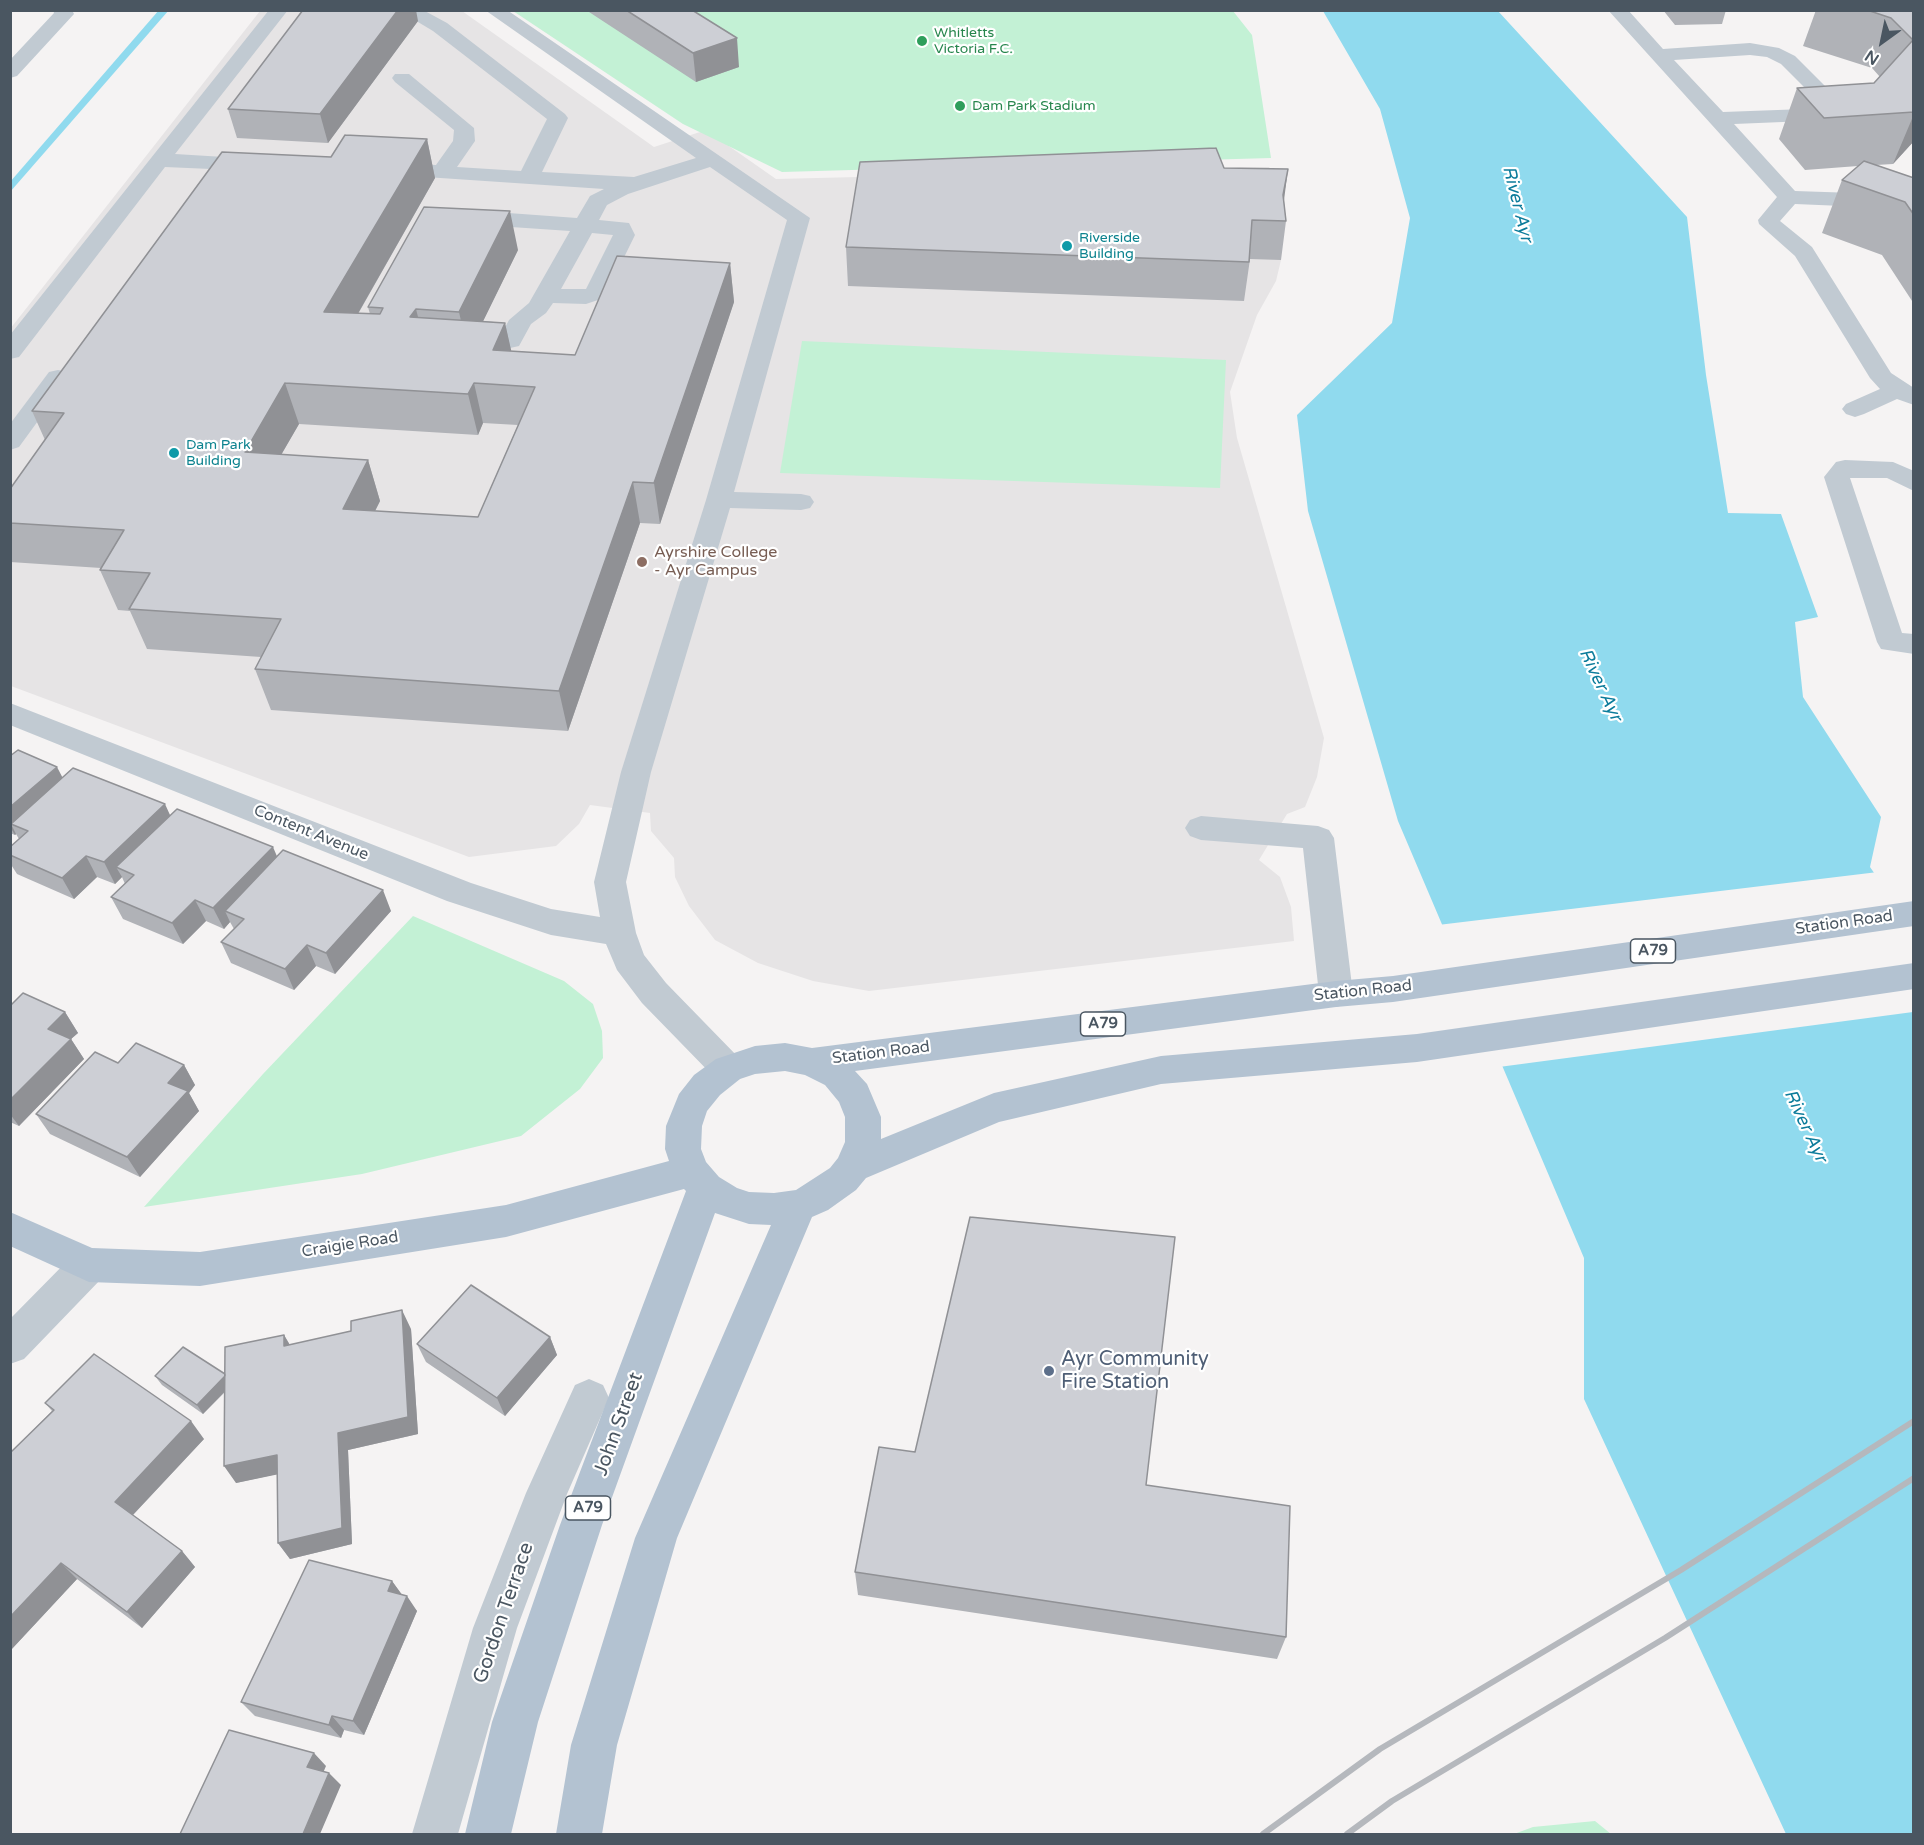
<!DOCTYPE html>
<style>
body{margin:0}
#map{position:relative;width:1924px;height:1845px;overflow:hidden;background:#f5f3f3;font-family:"Varela Round",sans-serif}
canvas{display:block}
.frame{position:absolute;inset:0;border:12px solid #4a5661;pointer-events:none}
.north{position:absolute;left:1852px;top:12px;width:60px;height:60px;-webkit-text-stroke:4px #fff;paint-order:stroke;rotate:213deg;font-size:16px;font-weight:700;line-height:24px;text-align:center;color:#4a5661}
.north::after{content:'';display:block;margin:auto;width:21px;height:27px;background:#4a5661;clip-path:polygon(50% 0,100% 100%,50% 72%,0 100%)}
</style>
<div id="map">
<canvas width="1924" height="1845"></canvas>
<div class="frame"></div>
<div class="north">N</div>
</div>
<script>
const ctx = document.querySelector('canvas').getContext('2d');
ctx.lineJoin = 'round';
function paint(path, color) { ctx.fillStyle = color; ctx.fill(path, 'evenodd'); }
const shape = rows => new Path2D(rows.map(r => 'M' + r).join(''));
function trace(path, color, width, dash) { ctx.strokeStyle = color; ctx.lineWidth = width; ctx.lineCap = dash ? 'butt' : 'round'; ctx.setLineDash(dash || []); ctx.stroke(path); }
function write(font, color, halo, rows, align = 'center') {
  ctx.font = font + ' "Varela Round",sans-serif'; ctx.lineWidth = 4.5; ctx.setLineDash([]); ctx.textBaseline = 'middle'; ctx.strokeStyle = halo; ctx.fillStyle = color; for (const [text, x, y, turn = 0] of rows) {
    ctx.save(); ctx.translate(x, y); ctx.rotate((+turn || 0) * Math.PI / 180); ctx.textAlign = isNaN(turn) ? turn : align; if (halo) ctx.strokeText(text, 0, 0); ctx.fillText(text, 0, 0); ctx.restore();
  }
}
paint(shape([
 [260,11,462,11,654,147,706,130,776,179,1269,167,1283,208,1277,234,1281,260,1276,281,1257,315,1230,392,1237,438,1324,738,1317,777,1305,807,1287,814,1259,860,1280,877,1291,907,1294,941,869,991,813,981,758,963,715,940,689,906,675,877,674,858,651,831,650,813,590,805,579,824,556,846,469,857,11,686,10,329]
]), '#e6e4e5');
paint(shape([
 [513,11,1233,11,1252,35,1271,158,782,172,683,124],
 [802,341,1226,360,1220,488,780,473],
 [413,916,564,981,593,1004,602,1031,603,1058,580,1089,521,1136,362,1174,144,1207,263,1074],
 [1595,1821,1611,1834,1514,1834,1533,1827]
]), '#c3f1d5');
paint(shape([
 [1323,11,1498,11,1687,217,1706,375,1728,513,1781,514,1818,617,1795,622,1803,697,1881,817,1870,867,1913,929,1913,1834,1786,1834,1584,1399,1584,1258,1398,821,1308,511,1297,415,1392,323,1410,218,1380,109]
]), '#90daee');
paint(shape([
 [1878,872,1914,924,1913,1012,1499,1067,1438,925]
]), '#f5f3f3');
paint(shape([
 [159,10,169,10,10,192,10,182,159,10]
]), '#90daee');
paint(shape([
 [53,10,72,10,74,14,17,76,10,78,10,60,54,13,53,10],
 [269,10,288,10,175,154,257,159,265,160,268,165,265,170,257,171,165,167,19,357,10,359,10,335,269,10],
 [398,10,423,10,447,23,565,114,568,118,542,172,634,177,696,158,485,10,507,10,810,218,734,492,801,494,810,496,814,502,810,508,801,510,730,508,651,772,626,882,636,933,644,955,666,983,740,1059,746,1069,740,1079,728,1083,716,1079,642,1003,617,970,606,944,551,935,447,901,10,725,10,703,471,883,551,909,600,917,594,882,621,772,706,500,787,220,710,167,628,194,607,205,599,220,629,223,635,235,604,298,586,304,553,303,546,313,531,324,519,346,510,348,501,346,498,341,509,320,529,303,570,231,467,224,459,222,456,217,459,212,467,210,577,218,590,196,604,189,381,174,378,169,381,164,389,163,436,165,453,141,454,130,395,82,392,78,395,74,409,74,474,128,475,141,457,167,521,171,547,119,433,31,398,10],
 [592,233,613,235,586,289,561,289,592,233],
 [1608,10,1628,10,1663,49,1750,43,1779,48,1795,56,1838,99,1831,113,1807,121,1734,124,1795,191,1914,195,1914,209,1795,204,1780,221,1812,247,1891,373,1914,388,1914,405,1897,399,1864,414,1855,417,1846,414,1842,409,1846,404,1880,389,1870,378,1795,256,1759,224,1758,220,1777,197,1608,10],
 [1750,55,1767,57,1781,64,1817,100,1815,105,1805,109,1723,112,1674,60,1750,55],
 [58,370,67,372,70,377,19,447,10,450,10,424,49,372,58,370],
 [1845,460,1893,462,1914,471,1914,491,1887,478,1850,478,1902,633,1914,634,1914,654,1881,649,1877,642,1824,477,1836,462,1845,460],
 [1201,816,1318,826,1329,830,1334,838,1353,994,1348,1004,1336,1007,1324,1004,1319,994,1303,848,1201,840,1190,836,1185,828,1190,820,1201,816],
 [89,1248,103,1253,108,1265,103,1277,24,1359,10,1364,10,1319,75,1253,89,1248],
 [589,1379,603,1385,609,1398,567,1494,517,1628,458,1834,412,1834,473,1628,526,1493,575,1385,589,1379]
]), '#c1cad2');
paint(shape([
 [1914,901,1914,926,1393,1002,1336,1007,855,1071,867,1084,881,1117,881,1139,994,1093,1161,1056,1417,1034,1914,963,1914,989,1417,1062,1161,1084,999,1122,866,1178,856,1190,828,1210,812,1217,677,1538,617,1745,602,1834,556,1834,571,1745,635,1538,771,1225,749,1224,715,1213,602,1525,538,1722,511,1834,465,1834,492,1722,560,1525,686,1191,684,1189,506,1237,200,1286,89,1282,10,1246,10,1212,92,1248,200,1252,506,1205,669,1161,665,1149,666,1126,679,1094,694,1075,716,1059,755,1046,785,1043,812,1048,1336,981,1393,976,1914,901],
 [785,1071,805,1075,825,1085,839,1102,845,1117,845,1142,838,1158,830,1168,796,1190,774,1193,749,1192,737,1188,719,1177,706,1162,701,1149,702,1126,707,1111,720,1095,740,1079,755,1074,785,1071]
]), '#b3c2d1');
trace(shape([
 [1263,1834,1380,1749,1681,1570,1914,1421],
 [1347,1834,1392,1801,1665,1638,1914,1478]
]), '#b5b8bd', 6);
paint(shape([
 [586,10,692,10,739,67,696,82],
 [1663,10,1726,10,1722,24,1675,25],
 [1816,10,1914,10,1914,141,1893,164,1876,165,1914,178,1914,304,1882,255,1822,233,1842,180,1858,166,1805,170,1779,139,1797,88,1874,83,1880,77,1872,68,1803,46],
 [418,21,328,143,237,138,228,109],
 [427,139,435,178,358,314,370,314,368,307,518,250,483,321,505,323,511,351,575,355,730,263,734,302,660,524,640,523,568,731,271,710,255,669,261,657,147,649,130,611,118,610,100,570,101,568,10,562,10,489,45,440,32,411,331,157],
 [483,423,518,425,478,517,375,511,380,501,368,460,281,455,299,424,478,435],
 [1224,168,1284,201,1286,221,1281,260,1250,259,1244,301,848,286,846,247],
 [10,755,62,777,170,815,277,857,391,911,335,974,316,966,294,990,231,963,221,942,234,929,230,922,224,929,206,921,183,944,123,919,111,897,125,884,122,877,115,884,97,877,74,899,17,874,10,863,10,847,19,839,16,834,15,835,10,833],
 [10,1006,65,1012,78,1033,71,1039,84,1059,19,1126,10,1122],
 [118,1063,184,1065,195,1085,189,1093,199,1111,140,1177,50,1134,36,1114],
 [411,1329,418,1434,348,1450,352,1544,290,1559,278,1543,277,1474,236,1483,225,1392,203,1414,162,1385,155,1376,225,1374,284,1335,290,1345],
 [550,1337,557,1355,505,1416,426,1362,417,1344],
 [45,1403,204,1439,133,1515,182,1551,195,1567,142,1628,77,1579,10,1651,10,1453,52,1411],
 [915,1452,1146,1485,1286,1637,1277,1659,858,1595,855,1572],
 [392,1581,401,1594,417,1611,364,1735,344,1730,341,1738,255,1716,241,1702]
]), '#b0b2b7');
paint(shape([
 [398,10,416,10,418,21,328,143,320,114],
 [737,38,739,67,696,82,693,53],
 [1914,114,1914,141,1893,164],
 [427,139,435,178,336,352,324,312],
 [1288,169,1283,208,1283,195],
 [510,211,518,250,468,352,459,312],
 [730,263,734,302,660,524,654,483],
 [416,309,426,349,410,317],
 [505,323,514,363,493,350],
 [285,383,299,424,259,493,245,452],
 [474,383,483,423,478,435,468,394],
 [368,460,380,501,356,549,343,509],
 [633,482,640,523,568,731,559,691],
 [57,767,68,788,11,824,16,834,15,835,10,827,10,807],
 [165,804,175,826,116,867,122,877,115,884,104,862],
 [273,847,282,868,225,911,230,922,224,929,213,908],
 [86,856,97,877,74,899,62,878],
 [383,890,391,911,335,974,326,953],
 [195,900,206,921,183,944,172,923],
 [307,945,316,966,294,990,285,969],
 [65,1012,78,1033,71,1039,84,1059,19,1126,10,1114,10,1100,48,1029],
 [184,1065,195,1085,189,1093,199,1111,140,1177,127,1157,168,1083],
 [402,1310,411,1329,418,1434,348,1450,352,1544,290,1559,278,1543,338,1433],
 [284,1335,295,1354,284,1346],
 [550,1337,557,1355,505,1416,497,1398],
 [226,1375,232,1384,203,1414,197,1405],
 [191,1421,204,1439,129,1519,115,1502],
 [277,1455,289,1472,236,1483,224,1466],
 [182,1551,195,1567,142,1628,127,1612],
 [61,1563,77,1579,10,1651,10,1617],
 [392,1581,403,1596,388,1591],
 [407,1596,417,1611,364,1735,353,1721],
 [332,1716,344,1730,341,1738,329,1725],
 [314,1753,326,1766,320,1780,307,1767],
 [329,1773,341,1785,320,1834,303,1834]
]), '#909195');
const building = shape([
 [303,10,398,10,320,114,228,109,303,10],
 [626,10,692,10,737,38,693,53,626,10],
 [1867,10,1914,10,1914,112,1824,118,1797,88,1874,83,1913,40,1891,18,1867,10],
 [345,135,427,139,324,312,380,314,383,308,368,307,424,207,510,211,459,312,416,309,410,317,505,323,493,350,575,355,617,256,730,263,654,483,633,482,559,691,255,669,281,619,129,609,150,573,100,570,124,530,10,523,10,489,64,413,32,411,222,152,331,157,345,135],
 [285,383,468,394,474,383,535,387,478,517,343,509,368,460,245,452,285,383],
 [1216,148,1224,168,1288,169,1283,195,1286,221,1252,220,1249,262,846,247,860,162,1216,148],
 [1864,161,1914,178,1914,215,1905,202,1842,180,1864,161],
 [18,750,57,767,10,807,10,756,18,750],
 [73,768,165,804,104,862,86,856,62,878,10,855,10,847,28,831,11,824,73,768],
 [177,809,273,847,213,908,195,900,172,923,111,897,134,875,116,867,177,809],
 [283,850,383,890,326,953,307,945,285,969,221,942,244,919,225,911,283,850],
 [23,993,65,1012,48,1029,71,1039,10,1100,10,1006,23,993],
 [136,1043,184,1065,168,1083,188,1091,127,1157,36,1114,95,1052,118,1063,136,1043],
 [970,1217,1175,1237,1146,1485,1290,1506,1286,1637,855,1572,879,1447,915,1452,970,1217],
 [471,1285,550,1337,497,1398,417,1344,471,1285],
 [402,1310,408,1417,338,1433,342,1528,278,1543,277,1455,224,1466,225,1347,284,1335,284,1346,351,1331,351,1321,402,1310],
 [183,1347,225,1374,225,1376,197,1405,155,1376,183,1347],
 [94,1354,191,1421,115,1502,182,1551,127,1612,61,1563,10,1617,10,1453,54,1410,45,1403,94,1354],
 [309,1560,392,1581,388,1591,407,1596,353,1721,332,1716,329,1725,241,1702,309,1560],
 [229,1730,314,1753,307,1767,329,1773,303,1834,180,1834,229,1730]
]);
paint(building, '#cdcfd5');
trace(building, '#909195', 1.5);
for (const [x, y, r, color] of [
 [922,41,6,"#2e9e5b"],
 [960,106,6,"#2e9e5b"],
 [1067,246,6,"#0f9aa8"],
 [174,453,6,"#0f9aa8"],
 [642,562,6,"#8d6e63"],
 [1049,1371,6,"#5c6f8a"]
]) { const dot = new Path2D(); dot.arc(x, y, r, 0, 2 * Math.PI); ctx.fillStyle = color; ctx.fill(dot); trace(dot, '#fff', 2); }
write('14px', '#27864d', '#fff', [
 ["Whitletts",934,33],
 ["Victoria F.C.",934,49],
 ["Dam Park Stadium",972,106]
], 'left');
write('14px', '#0d838f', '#fff', [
 ["Riverside",1079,238],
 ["Building",1079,254],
 ["Dam Park",186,445],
 ["Building",186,461]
], 'left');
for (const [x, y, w] of [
 [1653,951,45],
 [1103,1024,45],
 [588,1508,45]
]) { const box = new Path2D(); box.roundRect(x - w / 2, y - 12, w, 24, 4.5); ctx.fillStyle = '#fff'; ctx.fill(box); trace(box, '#4a5661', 1.5); }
write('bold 15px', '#4a5661', null, [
 ["A79",1653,951],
 ["A79",1103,1024],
 ["A79",588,1508]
]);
write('16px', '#785e54', '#fff', [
 ["Ayrshire College",654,553],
 ["- Ayr Campus",654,571]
], 'left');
write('16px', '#4a5661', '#fff', [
 ["Content Avenue",311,833,22],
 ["Station Road",1844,923,-8],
 ["Station Road",1363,991,-6],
 ["Station Road",881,1053,-7],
 ["Craigie Road",350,1245,-9]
]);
write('italic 18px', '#0c7c9b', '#fff', [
 ["River Ayr",1517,204,76],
 ["River Ayr",1600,685,65],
 ["River Ayr",1805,1126,65]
]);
write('20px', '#4e5e75', '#fff', [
 ["Ayr Community",1061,1360],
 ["Fire Station",1061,1383]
], 'left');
write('20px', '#4a5661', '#fff', [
 ["John Street",619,1424,-70],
 ["Gordon Terrace",504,1613,-71]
]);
</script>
